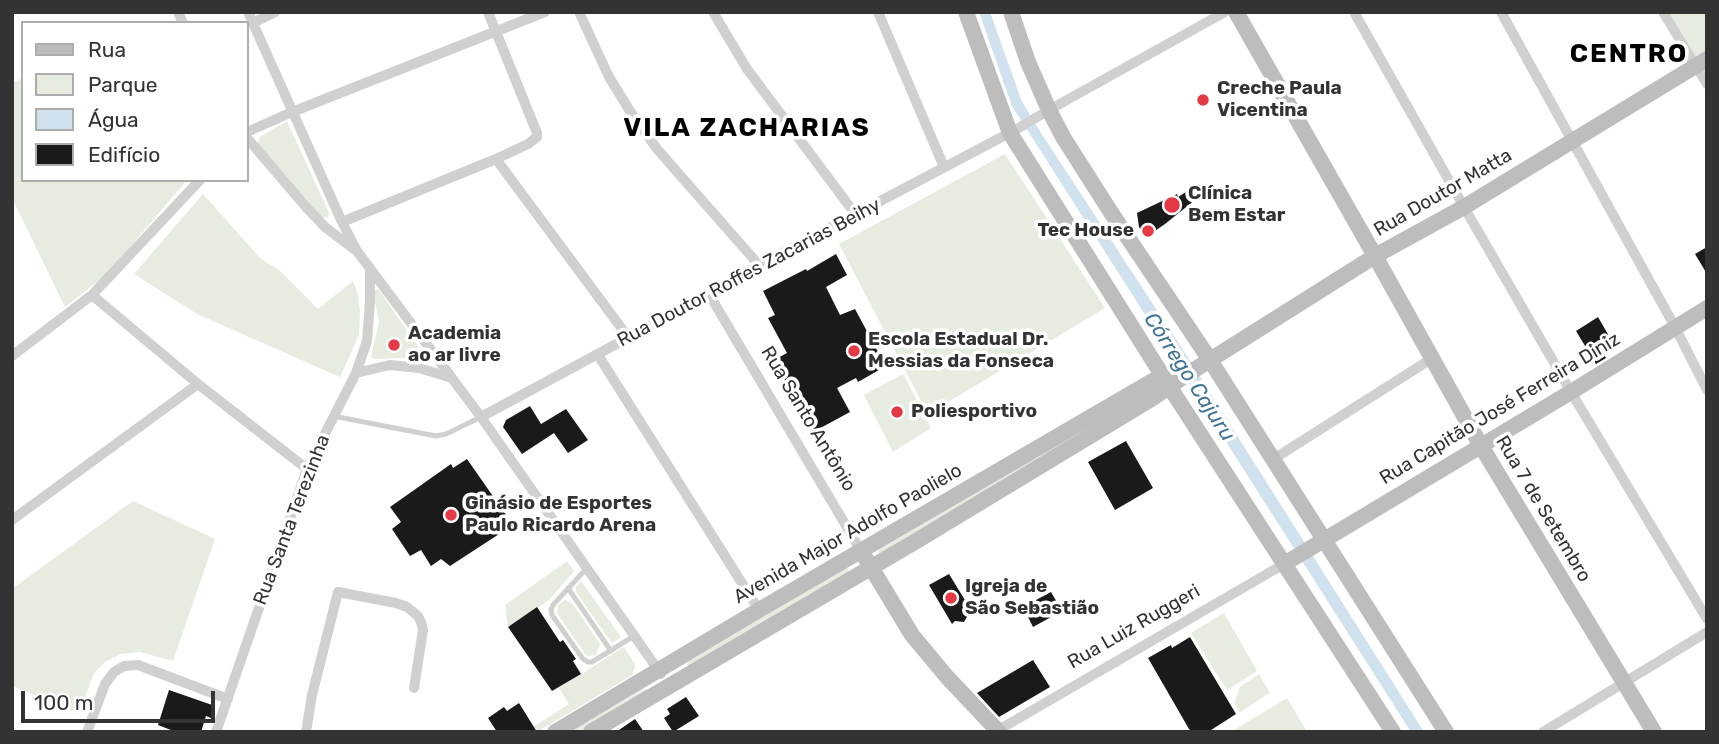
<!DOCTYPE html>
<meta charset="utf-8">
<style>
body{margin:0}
#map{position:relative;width:1719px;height:744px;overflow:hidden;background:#fff;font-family:Rubik,sans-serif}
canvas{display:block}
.frame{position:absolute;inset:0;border:14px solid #333;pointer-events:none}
.legend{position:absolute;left:21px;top:21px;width:228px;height:161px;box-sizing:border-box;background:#fff;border:2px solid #adadad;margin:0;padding:9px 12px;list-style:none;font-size:21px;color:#333}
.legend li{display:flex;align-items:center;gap:14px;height:35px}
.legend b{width:35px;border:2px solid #adadad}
.scale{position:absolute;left:21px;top:691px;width:194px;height:32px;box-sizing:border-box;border:4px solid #333;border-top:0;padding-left:9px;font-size:21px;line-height:24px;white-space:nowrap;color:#333;-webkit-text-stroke:5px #fff;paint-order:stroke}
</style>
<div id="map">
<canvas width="1719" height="744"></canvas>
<div class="frame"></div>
<ul class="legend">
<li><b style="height:9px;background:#bdbdbd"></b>Rua</li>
<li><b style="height:19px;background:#e6ecdf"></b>Parque</li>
<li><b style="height:19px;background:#cfe2ee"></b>Água</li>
<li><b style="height:19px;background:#1a1a1a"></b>Edifício</li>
</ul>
<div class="scale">100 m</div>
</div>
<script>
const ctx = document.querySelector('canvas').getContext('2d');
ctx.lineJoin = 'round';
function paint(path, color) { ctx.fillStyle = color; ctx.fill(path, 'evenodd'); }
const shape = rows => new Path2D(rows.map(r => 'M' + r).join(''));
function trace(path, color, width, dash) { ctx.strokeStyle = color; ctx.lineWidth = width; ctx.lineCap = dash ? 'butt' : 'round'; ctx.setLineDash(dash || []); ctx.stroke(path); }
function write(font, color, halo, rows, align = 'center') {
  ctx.font = font + ' Rubik,sans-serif'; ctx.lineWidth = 7; ctx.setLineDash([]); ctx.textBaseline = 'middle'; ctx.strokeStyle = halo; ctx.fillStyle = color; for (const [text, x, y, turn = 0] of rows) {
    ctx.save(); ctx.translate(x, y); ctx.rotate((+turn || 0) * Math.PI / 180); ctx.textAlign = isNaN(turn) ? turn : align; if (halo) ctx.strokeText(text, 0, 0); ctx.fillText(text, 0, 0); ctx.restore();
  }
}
paint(shape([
 [1669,12,1707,12,1707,55,1698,60],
 [23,78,23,180,187,180,107,274,65,307,12,198,12,83],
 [287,121,329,213,328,218,322,217,259,147,258,143,260,137],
 [1005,154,1105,308,928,414,839,244],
 [203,194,261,259,279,270,318,309,353,281,358,295,360,312,359,335,340,377,197,314,134,274],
 [376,289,379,290,426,358,426,361,424,362,401,358,374,359,371,357,379,322,373,293],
 [903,374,931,428,893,452,864,395],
 [1146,393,1151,394,880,554,878,553,879,550],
 [133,501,215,539,173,661,140,652,120,654,105,662,94,673,79,713,12,686,12,589],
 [567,561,574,571,549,600,508,627,505,605],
 [845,567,849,569,848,573,688,667,687,666,688,662],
 [581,581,621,637,613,642,611,642,576,592,576,587],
 [565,600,572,603,600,644,596,655,588,656,585,654,557,613,558,605],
 [1224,613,1257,671,1227,690,1191,633],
 [624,647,634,663,635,667,632,675,537,732,533,727,569,704,559,688],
 [1259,674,1270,693,1240,712,1234,704,1240,687],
 [644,689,647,690,646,693,580,732,570,732],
 [1287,698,1307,732,1231,732]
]), '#e6ecdf');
paint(shape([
 [979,12,990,12,1022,102,1043,136,1185,353,1424,732,1411,732,1012,106]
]), '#cfe2ee');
paint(shape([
 [1194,187,1200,196,1165,224,1146,237,1139,227,1137,213,1177,194,1178,197],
 [1707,247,1707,274,1695,254],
 [836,254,847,275,826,287,840,315,855,309,884,363,877,367,879,370,858,382,856,378,837,388,850,412,813,432,774,360,787,353,768,318,775,315,763,291,806,269,807,271],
 [1598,317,1609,336,1604,340,1606,343,1599,347,1606,358,1596,364,1576,331],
 [530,406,541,424,566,409,588,440,568,453,554,433,522,454,503,427,506,420],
 [1126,441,1153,488,1115,510,1088,462],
 [467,459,513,525,450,566,441,559,431,566,421,550,410,556,392,529,401,522,390,507,451,464,453,468],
 [949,574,971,610,964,622,955,621,952,624,929,585],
 [1051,592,1062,611,1033,627,1023,607],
 [537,607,560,642,563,640,576,659,573,661,581,674,552,691,508,627],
 [1190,637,1236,714,1208,732,1192,732,1189,729,1148,658,1171,645,1172,648],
 [1033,660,1050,687,999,717,977,693],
 [169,690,215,706,211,718,206,716,201,732,176,732,158,725],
 [686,697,699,716,673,732,664,718,670,714,667,709],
 [519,703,537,732,497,732,488,718,504,707,507,711],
 [635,719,644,732,616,732]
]), '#1a1a1a');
trace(shape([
 [333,416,436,436,446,434,481,417],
 [586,569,553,605,551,610,552,615,583,659,588,662,592,662,634,636],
 [568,588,611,651]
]), '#d0d0d0', 5);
trace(shape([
 [178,12,183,23],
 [248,12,342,222,357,251,481,417,661,674],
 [579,12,609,77,630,111,657,149,759,265],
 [713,12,747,69,856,215],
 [878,12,944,167],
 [1354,12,1464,207,1571,392,1707,619],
 [1501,12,1675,327,1707,390],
 [1663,12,1707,84],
 [253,23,275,12],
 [247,132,292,112,545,12],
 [247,138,307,208,325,227,354,249],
 [496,159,628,337],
 [342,222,496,159,528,144,537,137,537,133,488,12],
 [709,294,861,551],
 [92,295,198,384],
 [598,355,759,610],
 [12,356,92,295,200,180],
 [356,373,390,365,419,368,452,378],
 [481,417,709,294,759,265,1017,129,1049,110,1225,12],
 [1272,460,1431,359],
 [12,520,198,384,307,469],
 [87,732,105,684,114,672,124,666,138,665,228,699],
 [216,732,307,469,356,373,367,341,370,301,370,269],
 [306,732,312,695,338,592,396,603,407,607,418,616,421,622,423,630,414,688],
 [995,732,1284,564],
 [1543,732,1707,632]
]), '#d0d0d0', 10);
trace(shape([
 [966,12,1010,133,1169,386,1393,732],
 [1011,12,1028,62,1049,110,1063,137,1112,214,1210,360,1446,732],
 [1236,12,1375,256,1481,446,1654,732],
 [866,559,912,635,947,677,999,732],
 [1284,564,1571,392,1707,308],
 [555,732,759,610,1163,375],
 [591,732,918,540,1153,398,1183,377,1375,256,1464,207,1707,59]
]), '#bdbdbd', 16);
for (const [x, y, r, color] of [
 [1203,100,7,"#e63946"],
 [1172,205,9,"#e63946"],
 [1148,231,7,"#e63946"],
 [394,345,7,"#e63946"],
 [854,351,7,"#e63946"],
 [897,412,7,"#e63946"],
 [451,515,7,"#e63946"],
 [951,598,7,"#e63946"]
]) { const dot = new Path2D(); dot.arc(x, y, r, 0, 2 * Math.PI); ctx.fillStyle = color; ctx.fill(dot); trace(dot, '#fff', 2.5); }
write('bold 19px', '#333', '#fff', [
 ["Creche Paula",1217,89],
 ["Vicentina",1217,111],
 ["Clínica",1188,194],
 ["Bem Estar",1188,216],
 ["Tec House",1134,231,"right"],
 ["Academia",408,334],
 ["ao ar livre",408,356],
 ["Escola Estadual Dr.",868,340],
 ["Messias da Fonseca",868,362],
 ["Poliesportivo",911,412],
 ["Ginásio de Esportes",465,504],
 ["Paulo Ricardo Arena",465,526],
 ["Igreja de",965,587],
 ["São Sebastião",965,609]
], 'left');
write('19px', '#333', '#fff', [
 ["Rua Doutor Matta",1443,193,-30],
 ["Rua Doutor Roffes Zacarias Beihy",749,273,-28],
 ["Rua Capitão José Ferreira Diniz",1500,409,-31],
 ["Rua Santo Antônio",808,419,59],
 ["Rua 7 de Setembro",1543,509,59],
 ["Rua Santa Terezinha",292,520,-69],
 ["Avenida Major Adolfo Paolielo",848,534,-30],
 ["Rua Luiz Ruggeri",1134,627,-30]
]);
write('italic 21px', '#3f7597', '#fff', [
 ["Córrego Cajuru",1189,377,57]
]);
ctx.letterSpacing = '2px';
write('bold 26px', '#000', '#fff', [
 ["CENTRO",1629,54],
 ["VILA ZACHARIAS",747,128]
]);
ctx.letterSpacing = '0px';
</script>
